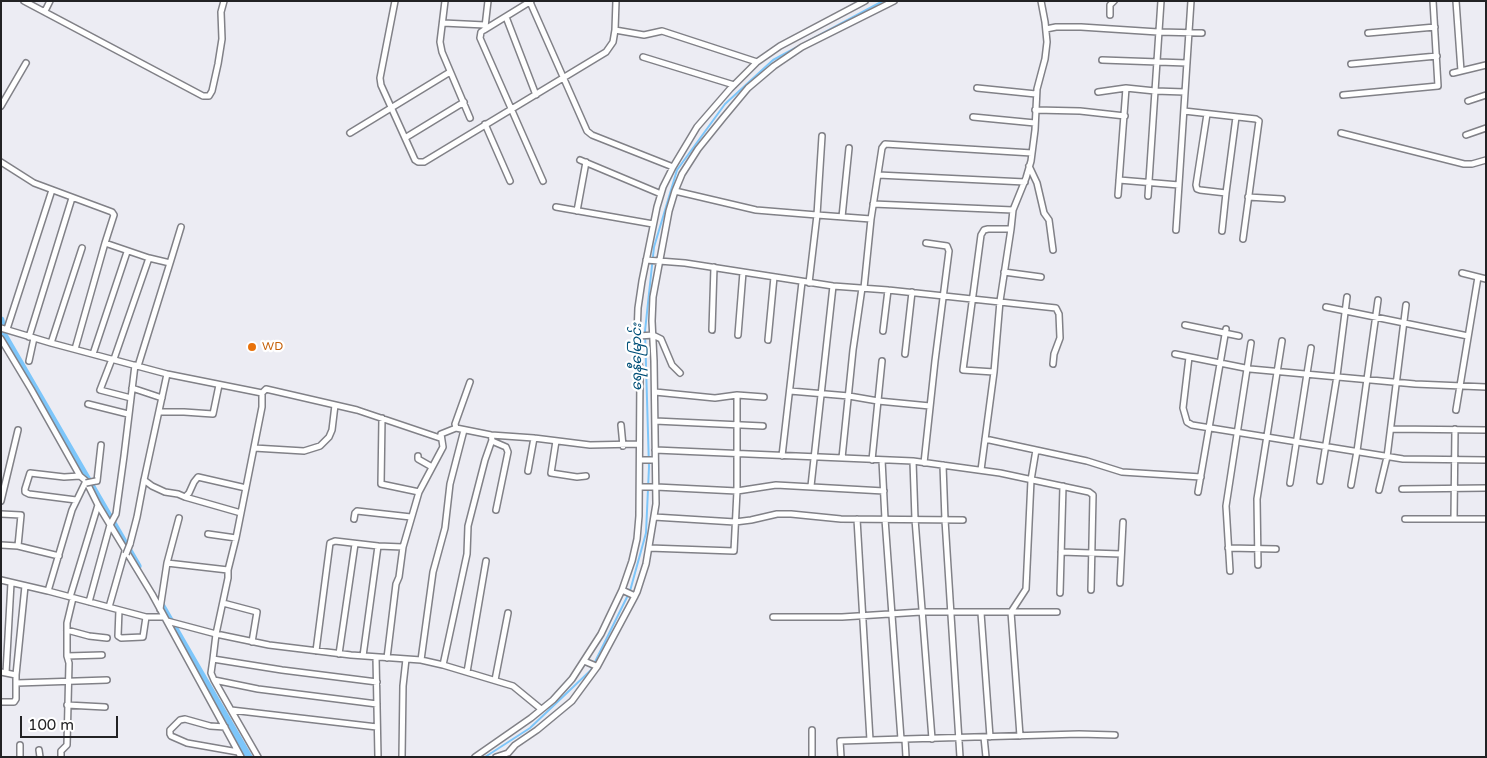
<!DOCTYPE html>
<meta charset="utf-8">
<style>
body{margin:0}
#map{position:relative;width:1487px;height:758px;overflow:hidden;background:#ececf3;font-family:"Varela Round",sans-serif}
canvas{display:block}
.frame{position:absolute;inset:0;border:2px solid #222224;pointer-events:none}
.scale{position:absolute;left:20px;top:716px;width:98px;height:22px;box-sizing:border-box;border:2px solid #222224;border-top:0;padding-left:6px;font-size:15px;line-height:18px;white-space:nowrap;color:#222224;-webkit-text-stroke:4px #fff;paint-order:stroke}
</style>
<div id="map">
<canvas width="1487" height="758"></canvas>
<div class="frame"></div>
<div class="scale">100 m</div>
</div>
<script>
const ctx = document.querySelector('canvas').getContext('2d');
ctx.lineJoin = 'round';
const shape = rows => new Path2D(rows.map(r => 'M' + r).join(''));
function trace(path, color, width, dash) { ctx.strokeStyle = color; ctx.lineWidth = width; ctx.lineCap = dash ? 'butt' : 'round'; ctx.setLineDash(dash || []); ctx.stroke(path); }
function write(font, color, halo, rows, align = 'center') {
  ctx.font = font + ' "Varela Round","Noto Sans Myanmar",sans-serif'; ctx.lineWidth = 4.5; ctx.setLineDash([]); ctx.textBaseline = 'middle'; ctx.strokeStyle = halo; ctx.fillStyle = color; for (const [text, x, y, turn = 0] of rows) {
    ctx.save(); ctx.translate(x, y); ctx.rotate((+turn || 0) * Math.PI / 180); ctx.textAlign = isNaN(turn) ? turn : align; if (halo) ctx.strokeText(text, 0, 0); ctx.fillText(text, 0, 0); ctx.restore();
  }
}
trace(shape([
 [485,757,530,728,591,670,630,591,646,533,649,467,645,331,654,247,677,170,725,104,773,60,883,1]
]), '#7dc6fa', 2);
trace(shape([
 [1,320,4,335,138,566],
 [159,601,249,757]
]), '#7dc6fa', 7);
const minor = shape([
 [24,1,203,96,209,96,212,91,218,64,222,39,221,12,224,1],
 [395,1,380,78,381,85,415,160,418,162,424,162,606,52,613,42,615,30,616,1],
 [445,1,440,42,442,52,470,118],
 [531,1,484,30,481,32,480,38,543,181],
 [1456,1,1461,71],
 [530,2,587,131,592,135,673,167],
 [45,11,50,1],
 [1110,15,1110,5,1114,1],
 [506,17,536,95],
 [443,23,485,25],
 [485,27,488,1],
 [1046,29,1056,27,1081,27,1158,32,1202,33],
 [615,30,644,35,662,31,757,62],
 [1368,33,1435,27],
 [643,57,734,85],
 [1102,60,1187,63],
 [1351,64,1437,56],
 [1453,73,1486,65],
 [977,88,1036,94],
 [1098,92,1126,88,1155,91,1185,92],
 [1343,95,1438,86,1433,1],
 [1468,101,1486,95],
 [1,106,26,63],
 [1035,110,1080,111,1125,116],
 [1184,111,1256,119,1259,121,1243,239],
 [1207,114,1196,185,1197,189,1200,190,1226,193,1236,117],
 [973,117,1035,123],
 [485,124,510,181],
 [350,133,450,72],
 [1341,133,1464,164,1472,164,1486,160],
 [1466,135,1486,128],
 [405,138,464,102],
 [580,160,661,194],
 [1,162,34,183,112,212,114,215,105,243,75,349],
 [1029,166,1037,183,1044,213,1049,220,1053,250],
 [878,175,1025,182],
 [1119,180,1179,185],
 [675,191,756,210,817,215,822,136],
 [1118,195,1126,88],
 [1148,196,1161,1],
 [1248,197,1282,199],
 [873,204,1013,210],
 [556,207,653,224],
 [577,211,586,162],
 [842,217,849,148],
 [871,219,882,148,885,144,1032,153],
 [1011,229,988,229,984,230,981,235,963,370,994,372,1000,301,1011,229,1013,210,1026,178,1031,161,1035,130,1037,89,1045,59,1047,42,1045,22,1041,1],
 [1176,230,1191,1],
 [1222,231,1226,193],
 [105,243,149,258,170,263,138,366],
 [646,260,685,263,833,286,888,290,1056,308,1059,314,1060,338,1054,354,1053,364],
 [170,263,181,227],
 [1004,272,1041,277],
 [1462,273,1486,279],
 [809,283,817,215,871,219,864,288],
 [1326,307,1468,336],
 [1185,325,1239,336],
 [1,328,51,343,167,374,262,393],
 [7,329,52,190],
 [712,330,714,267],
 [883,331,888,290],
 [738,335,743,272],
 [639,336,653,335,661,339,672,365,680,373],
 [29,337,72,198],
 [1,339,31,389,80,476,86,481,98,505,152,594,241,757],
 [768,340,774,277],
 [51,343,82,248],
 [93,354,127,252],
 [905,354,912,292],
 [1175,354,1250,369,1415,384,1486,387],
 [1189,357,1183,408,1187,422,1192,425,1403,459,1486,460],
 [112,359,100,390,131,398],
 [114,359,149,258],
 [29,361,34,338],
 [132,388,162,398],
 [790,391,849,396,878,401,930,406],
 [655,392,715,398,737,395,764,397],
 [88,404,128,414],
 [1456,410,1478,277],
 [159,412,184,412,213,414,219,385],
 [382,418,381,484,419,492],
 [655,421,763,426],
 [621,425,623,446],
 [456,428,455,424,470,382],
 [1391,429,1486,430],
 [985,439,1087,461,1122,472,1201,477],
 [492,441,506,447,508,452,496,510],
 [556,441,551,473,577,477,586,476],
 [254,448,304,451,320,446,329,437,332,430,335,405],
 [655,450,913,461,1000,473,1089,492,1093,495,1091,590],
 [418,456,418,459,432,467],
 [782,456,802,282],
 [842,458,853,350,862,288],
 [640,460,655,460],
 [872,460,882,361],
 [882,460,885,519,901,739],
 [913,461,915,519,932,739],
 [924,463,935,361,949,251,947,246,926,243],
 [943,465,945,520,960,757],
 [981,470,994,372],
 [528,471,534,438],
 [144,480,152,486,165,492,178,494,185,497,189,493,194,482,198,477,246,488],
 [96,481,97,481,101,445],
 [1320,481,1337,376,1347,297],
 [1290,483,1311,348],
 [1351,485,1357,451,1378,300],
 [811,486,833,286],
 [640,487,656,487,737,491,776,485,884,491],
 [1402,489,1486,488],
 [1379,490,1387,457,1406,305],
 [1198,492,1226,329],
 [185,497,241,513],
 [76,500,29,494,25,492,25,489,30,473,64,477,80,476],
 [1,501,18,430],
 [1,514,21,515,18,546],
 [654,517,735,522,751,520,777,514,791,514,841,519,963,520],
 [354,519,355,513,357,511,411,517],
 [857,519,870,740],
 [1405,519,1486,519],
 [1454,519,1455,429],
 [208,534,236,538],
 [130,544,137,517,144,480,167,374],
 [1,545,18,546,59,556],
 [649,548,734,551,737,491,737,395],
 [1228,548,1276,549],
 [1061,552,1121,554],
 [167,563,228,570],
 [1258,565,1257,499,1282,341],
 [1230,571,1226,506,1251,343],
 [1,580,48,591,146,617,164,617],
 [1120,583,1123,522],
 [622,590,635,596,637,592,646,564,656,504,654,361,652,321,653,297,669,211,675,191,682,174,698,149,723,118,748,88,774,66,802,47,894,1],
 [48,591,72,510,86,481],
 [1060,593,1063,486],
 [70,597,98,505],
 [89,602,110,525,116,514,124,456,135,365],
 [223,603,257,612,252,642],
 [109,607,125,551],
 [160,609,167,563,179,518],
 [119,610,118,636,121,638,143,637,146,617],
 [981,613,990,737],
 [773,617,842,617,921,612,1057,612],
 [167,621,216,634,269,645,351,655,421,660,443,665,513,686,541,709],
 [67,630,89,636,107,638],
 [316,651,330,543,335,541,378,546,403,547],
 [339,654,355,544],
 [67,656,102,655],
 [363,656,378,546],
 [376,657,378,757],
 [387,658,396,584,399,577,403,547,419,492,443,447,441,434],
 [213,659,211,673,214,680,258,689,377,704],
 [421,660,433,572,445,528,450,484,464,430],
 [584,661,596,666],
 [443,665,467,554,468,526,485,460,492,440,491,435],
 [1,672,16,675],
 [467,672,486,561],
 [6,673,11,583],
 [214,680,231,710,377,727],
 [495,680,508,613],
 [377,682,282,670,213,659,216,634,228,578,228,570,236,538,262,407,262,393,266,389,357,410,440,438,441,434,456,428,491,435,534,438,590,445,639,444],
 [17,683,107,680],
 [1,702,14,702,16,699,16,675,25,586],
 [67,705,105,707],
 [231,710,258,757],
 [225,727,210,726,185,719,180,720,170,730,170,734,171,736,187,743,238,752],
 [812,730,812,757],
 [1020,736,1011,612,1026,589,1031,480,1036,450],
 [984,737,986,757],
 [39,750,40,757],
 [20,757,20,745],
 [61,757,61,751,67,745,69,663,67,656,67,623,73,598],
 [402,757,403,686,406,659],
 [475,757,531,718,553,700,572,679,601,634,622,590,632,561,637,539,639,516,640,374,637,336,638,308,642,281,657,207,663,187,673,167,697,127,730,89,757,62,780,46,865,1],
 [496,757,508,753,515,745,537,730,572,701,597,667,635,596],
 [841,757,840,741,904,739],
 [906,757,905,739,1079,734,1115,735]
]);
trace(minor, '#818187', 8);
trace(minor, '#fff', 5);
const minorBridge = shape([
 [86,483,96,481],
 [126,554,130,544]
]);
trace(minorBridge, '#818187', 8, []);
trace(minorBridge, '#fff', 5);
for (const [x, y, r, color] of [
 [252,347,5,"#e8710a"]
]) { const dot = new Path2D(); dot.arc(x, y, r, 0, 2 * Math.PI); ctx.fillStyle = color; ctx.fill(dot); trace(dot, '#fff', 2); }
write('12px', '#c56008', '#fff', [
 ["WD",262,347]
], 'left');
write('italic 14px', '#004f78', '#fff', [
 ["ရေနီမြောင်း",637,357,-90]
]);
</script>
